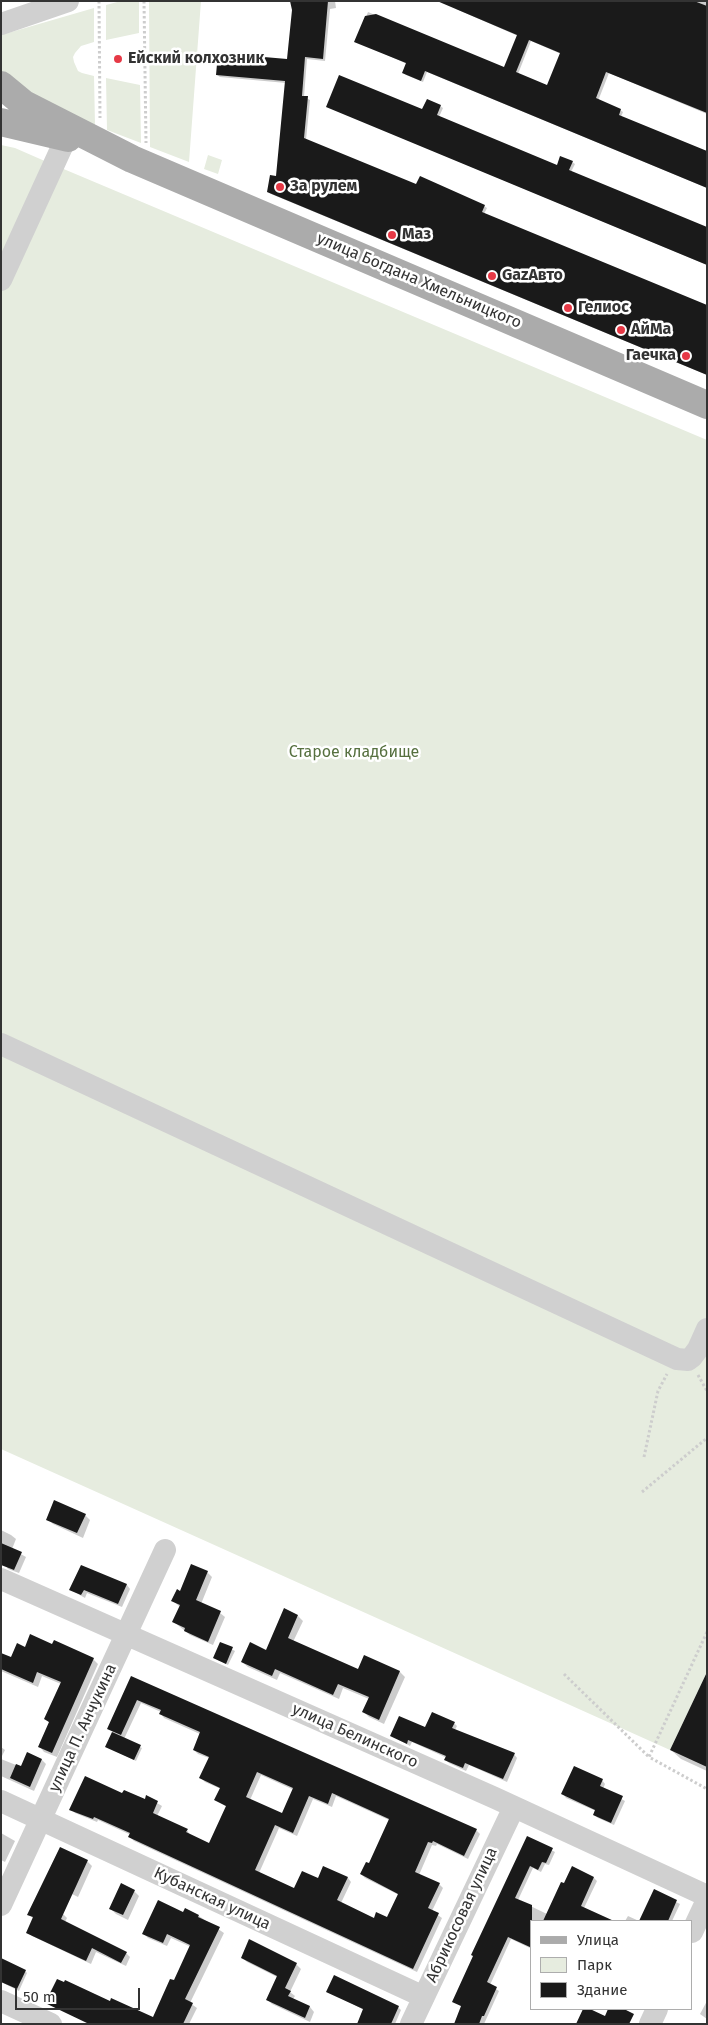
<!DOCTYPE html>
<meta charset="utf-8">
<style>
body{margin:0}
#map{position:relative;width:708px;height:2025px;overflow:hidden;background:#fff;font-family:"Fira Sans",sans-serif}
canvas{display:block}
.frame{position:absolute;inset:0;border:2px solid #333;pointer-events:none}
.legend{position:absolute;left:530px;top:1920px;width:162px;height:90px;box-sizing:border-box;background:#fff;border:1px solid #adadad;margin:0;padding:6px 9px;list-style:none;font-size:15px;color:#333}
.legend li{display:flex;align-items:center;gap:10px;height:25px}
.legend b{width:25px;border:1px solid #adadad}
.scale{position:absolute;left:15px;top:1988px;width:125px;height:22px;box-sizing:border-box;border:2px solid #333;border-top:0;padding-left:6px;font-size:15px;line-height:18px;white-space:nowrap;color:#333;-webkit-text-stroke:4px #fff;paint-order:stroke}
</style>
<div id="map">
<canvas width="708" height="2025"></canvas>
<div class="frame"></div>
<ul class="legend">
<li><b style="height:6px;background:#ababab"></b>Улица</li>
<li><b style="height:14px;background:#e6ecdf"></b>Парк</li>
<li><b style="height:14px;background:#1a1a1a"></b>Здание</li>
</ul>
<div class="scale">50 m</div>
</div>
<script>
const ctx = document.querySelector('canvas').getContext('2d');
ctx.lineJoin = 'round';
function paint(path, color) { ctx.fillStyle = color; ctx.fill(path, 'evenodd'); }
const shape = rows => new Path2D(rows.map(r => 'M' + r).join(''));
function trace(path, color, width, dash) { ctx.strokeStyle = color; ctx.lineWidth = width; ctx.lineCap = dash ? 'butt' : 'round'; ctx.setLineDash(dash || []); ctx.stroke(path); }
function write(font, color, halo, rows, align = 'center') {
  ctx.font = font + ' "Fira Sans",sans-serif'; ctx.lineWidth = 5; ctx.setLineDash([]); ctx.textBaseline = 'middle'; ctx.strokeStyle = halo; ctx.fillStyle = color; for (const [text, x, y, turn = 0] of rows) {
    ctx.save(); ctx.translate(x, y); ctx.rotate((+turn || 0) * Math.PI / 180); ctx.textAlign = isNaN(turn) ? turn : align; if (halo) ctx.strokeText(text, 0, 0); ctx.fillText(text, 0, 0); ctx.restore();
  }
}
paint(shape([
 [121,1,139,1,139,33,106,40,106,5],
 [149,1,201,1,189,162,150,147],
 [94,8,94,42,81,46,75,53,73,57,74,62,78,71,82,73,94,76,95,125,38,100,1,72,1,35],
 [106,78,140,85,141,143,107,130],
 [1,145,15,148,47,162,707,440,707,1672,670,1750,1,1449],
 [208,155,222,160,218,174,204,169]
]), '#e6ecdf');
paint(shape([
 [291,1,335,1,336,8,330,9,325,61,307,59,304,97,310,100,306,140,417,186,484,206,487,208,484,214,707,306,707,375,271,194,268,192,278,178,286,83,220,77,217,75,289,60,293,10],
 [550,1,707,1,707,114,609,73,598,101,620,110,623,112,621,117,707,152,707,188,427,72,423,82,406,75,404,73,407,64,356,41,368,12,505,69,518,36,456,9],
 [531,41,561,54,548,87,518,74],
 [440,106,443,108,439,117,558,166,572,162,575,164,571,172,706,228,707,225,707,265,328,107,423,111],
 [85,1515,90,1520,83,1538,53,1524,48,1519],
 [1,1530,11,1535,16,1539,12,1549,26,1557,19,1573,8,1569,1,1559],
 [81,1566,127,1585,130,1589,122,1607,87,1593,85,1598,71,1590],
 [207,1572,212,1577,201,1604,220,1613,225,1617,213,1645,190,1635,174,1622,180,1607,173,1601],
 [298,1616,303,1621,293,1642,358,1670,364,1657,400,1672,405,1677,384,1724,369,1717,364,1712,369,1699,343,1688,339,1699,280,1673,277,1680,248,1667,242,1662,267,1652],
 [220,1643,235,1651,228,1665,214,1658],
 [25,1649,93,1659,98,1664,57,1757,44,1752,40,1747,50,1723,46,1719,61,1684,42,1676,38,1687,1,1671,1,1654,11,1659],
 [707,1675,707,1771,681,1759,671,1750],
 [132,1677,476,1830,480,1834,468,1859,437,1844,436,1846,432,1845,419,1875,439,1884,443,1888,432,1911,442,1918,417,1972,134,1841,130,1837,131,1835,98,1820,97,1822,75,1813,71,1809,123,1795,145,1801,147,1797,162,1806,157,1816,187,1830,190,1835,210,1844,227,1807,216,1800,221,1789,205,1782,201,1778,209,1758,198,1754,194,1750,200,1734,164,1718,161,1714,161,1712,141,1703,124,1739,142,1748,136,1761,109,1748,113,1732,109,1729],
 [261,1775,294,1790,283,1814,250,1800],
 [336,1796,389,1820,370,1865,361,1874,365,1878,399,1895,388,1919,374,1919,341,1903,351,1882,348,1878,324,1868,318,1880,295,1890,259,1873,279,1828,297,1836,313,1799,332,1807],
 [454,1723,457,1726,455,1730,514,1754,517,1758,507,1782,469,1765,466,1771,449,1763,446,1760,447,1758,412,1742,410,1746,392,1736],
 [1,1747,5,1750,1,1758],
 [28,1753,42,1760,46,1764,34,1791,1,1776,1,1759,21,1767],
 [602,1780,605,1784,603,1789,625,1801,614,1825,598,1818,594,1815,596,1811,566,1798,563,1794],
 [1,1833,15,1841,5,1862,1,1860],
 [528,1838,555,1852,549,1865,545,1864,541,1872,533,1868,518,1900,547,1914,565,1885,594,1878,597,1881,584,1908,611,1921,532,1921,532,1949,511,1939,490,1985,499,1991,484,2024,455,2024,462,2007,454,2001],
 [87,1861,92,1866,78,1897,52,1884],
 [134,1891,139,1896,128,1920,116,1914,111,1909],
 [654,1891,680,1904,672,1921,640,1921],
 [28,1914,63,1914,67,1918,65,1922,126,1953,130,1957,126,1966,96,1952,91,1964,32,1936,28,1932,34,1919],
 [184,1914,199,1916,224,1933,190,2003,197,2008,189,2024,151,2024,175,1982,191,1947,171,1938,167,1946,148,1938,144,1934],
 [628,1916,639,1921,625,1921],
 [242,1957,296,1964,301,1969,290,1992,295,1996,293,1999,310,2007,314,2012,310,2022,272,2004,267,1999,277,1977,247,1962],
 [1,1965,25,1971,27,1973,19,1991,1,1982],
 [328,1991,398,2007,401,2010,395,2024,358,2024,364,2010],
 [707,2001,707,2019,700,2014]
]), '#0003');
paint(shape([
 [290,1,328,1,323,59,305,57,302,96,308,96,304,138,416,184,420,176,485,205,482,212,707,305,707,375,267,192,270,175,276,176,285,81,216,75,218,53,287,59,292,10],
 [437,1,694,1,707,6,707,113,606,72,596,98,621,109,619,115,707,151,707,188,425,71,421,81,402,73,406,63,354,42,365,16,376,14,504,67,517,35],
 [529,40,560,53,547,85,516,72],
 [339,75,422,109,427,99,441,105,437,115,557,165,560,156,573,161,569,170,707,227,707,265,326,107],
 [54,1500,86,1514,77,1533,46,1520],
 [1,1543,22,1552,14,1570,1,1565],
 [191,1564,208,1571,196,1600,221,1611,208,1642,184,1631,185,1628,172,1622,180,1605,171,1601,177,1589,180,1591],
 [81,1565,127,1584,118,1604,84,1590,81,1595,69,1590],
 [284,1608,298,1615,288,1638,358,1669,364,1655,400,1671,379,1720,362,1712,369,1697,338,1684,333,1695,275,1669,272,1676,241,1662,250,1642,266,1650],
 [30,1634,52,1644,54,1640,94,1658,52,1753,38,1747,49,1722,44,1719,61,1682,37,1672,33,1683,1,1669,1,1653,11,1657,17,1643,25,1647],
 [220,1642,233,1647,226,1664,213,1658],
 [707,1672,707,1767,670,1750],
 [131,1676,477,1829,464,1856,433,1841,432,1843,428,1842,415,1872,440,1883,428,1908,439,1913,413,1969,128,1837,130,1833,94,1817,93,1819,69,1810,85,1776,122,1793,124,1790,145,1799,146,1795,158,1801,153,1813,188,1829,186,1832,209,1843,226,1806,214,1800,220,1788,199,1778,209,1757,193,1750,200,1732,159,1714,161,1710,137,1700,121,1735,107,1729],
 [257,1772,293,1788,282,1813,246,1797],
 [332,1793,389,1819,369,1863,366,1862,360,1874,398,1894,387,1917,376,1912,374,1918,337,1900,348,1877,323,1866,318,1878,302,1871,294,1888,255,1870,275,1825,293,1833,309,1796,328,1804],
 [432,1712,455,1722,452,1728,515,1753,503,1779,465,1763,463,1768,444,1760,446,1756,408,1740,407,1744,390,1736,399,1716,425,1727],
 [112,1732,141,1745,134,1760,105,1747],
 [27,1752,42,1759,30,1787,10,1778,16,1764,21,1766],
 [574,1766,603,1779,600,1786,623,1796,611,1823,593,1815,595,1810,561,1794],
 [527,1836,553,1848,546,1863,542,1862,538,1870,530,1866,515,1898,532,1905,532,1948,508,1937,487,1982,497,1987,484,2016,482,2016,479,2024,454,2024,461,2006,452,2002,473,1956,471,1955],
 [60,1847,88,1860,61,1919,127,1952,121,1963,92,1948,86,1961,26,1933,33,1917,27,1915],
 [572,1866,594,1877,581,1906,614,1921,543,1921,561,1882,564,1883],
 [121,1883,135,1890,123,1915,109,1909],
 [654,1889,677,1900,668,1921,639,1921],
 [158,1900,183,1912,185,1908,199,1915,198,1917,220,1927,185,1999,193,2003,183,2024,89,2024,45,2003,57,1979,64,1982,65,1980,110,2001,111,1998,153,2017,170,1979,174,1980,190,1945,167,1934,163,1943,142,1934],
 [249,1939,297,1963,285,1988,291,1991,288,1996,310,2006,305,2018,266,2000,277,1976,241,1958],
 [1,1958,26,1970,17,1989,1,1982],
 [334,1975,399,2006,391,2024,357,2024,363,2009,326,1992],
 [583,2009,590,2009,605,2016,608,2009,624,2009,634,2014,629,2024,576,2024]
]), '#1a1a1a');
trace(shape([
 [99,1,100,118],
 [144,1,146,143],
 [698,1375,707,1391],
 [644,1457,658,1391,667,1374],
 [642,1492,707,1438],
 [707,1632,649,1757,707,1789],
 [564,1674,649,1757]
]), '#cdcdcd', 3, [2.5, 2.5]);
trace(shape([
 [1,24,68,1],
 [1,280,66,138],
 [1,1044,677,1359,688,1360,692,1357,698,1349,707,1329],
 [1,1579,495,1798,707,1896],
 [1,1801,424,1997],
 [1,1905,165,1550],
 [692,1932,707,1900],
 [1,2001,51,2024],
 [411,2024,514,1807],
 [650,2024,657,2009]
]), '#d0d0d0', 22);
trace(shape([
 [1,85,24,104,132,159,707,405],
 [1,122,68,138]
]), '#ababab', 28);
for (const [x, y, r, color] of [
 [118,59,5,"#e63946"],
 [280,187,5,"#e63946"],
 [392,235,5,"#e63946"],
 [492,276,5,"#e63946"],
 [568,308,5,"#e63946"],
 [621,330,5,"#e63946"],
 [686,356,5,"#e63946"]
]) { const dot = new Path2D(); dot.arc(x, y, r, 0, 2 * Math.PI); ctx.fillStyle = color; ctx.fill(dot); trace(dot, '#fff', 2); }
write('bold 16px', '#333', '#fff', [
 ["Ейский колхозник",128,59],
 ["За рулем",290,187],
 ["Маз",402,235],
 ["GazАвто",502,276],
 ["Гелиос",578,308],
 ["АйМа",631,330],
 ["Гаечка",676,356,"right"]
], 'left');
write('16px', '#333', '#fff', [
 ["улица Богдана Хмельницкого",419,281,23],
 ["улица П. Анчукина",83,1728,-65],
 ["улица Белинского",355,1736,24],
 ["Кубанская улица",212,1899,25],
 ["Абрикосовая улица",462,1915,-65]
]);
write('16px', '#56703f', '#fff', [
 ["Старое кладбище",354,753]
]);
</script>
